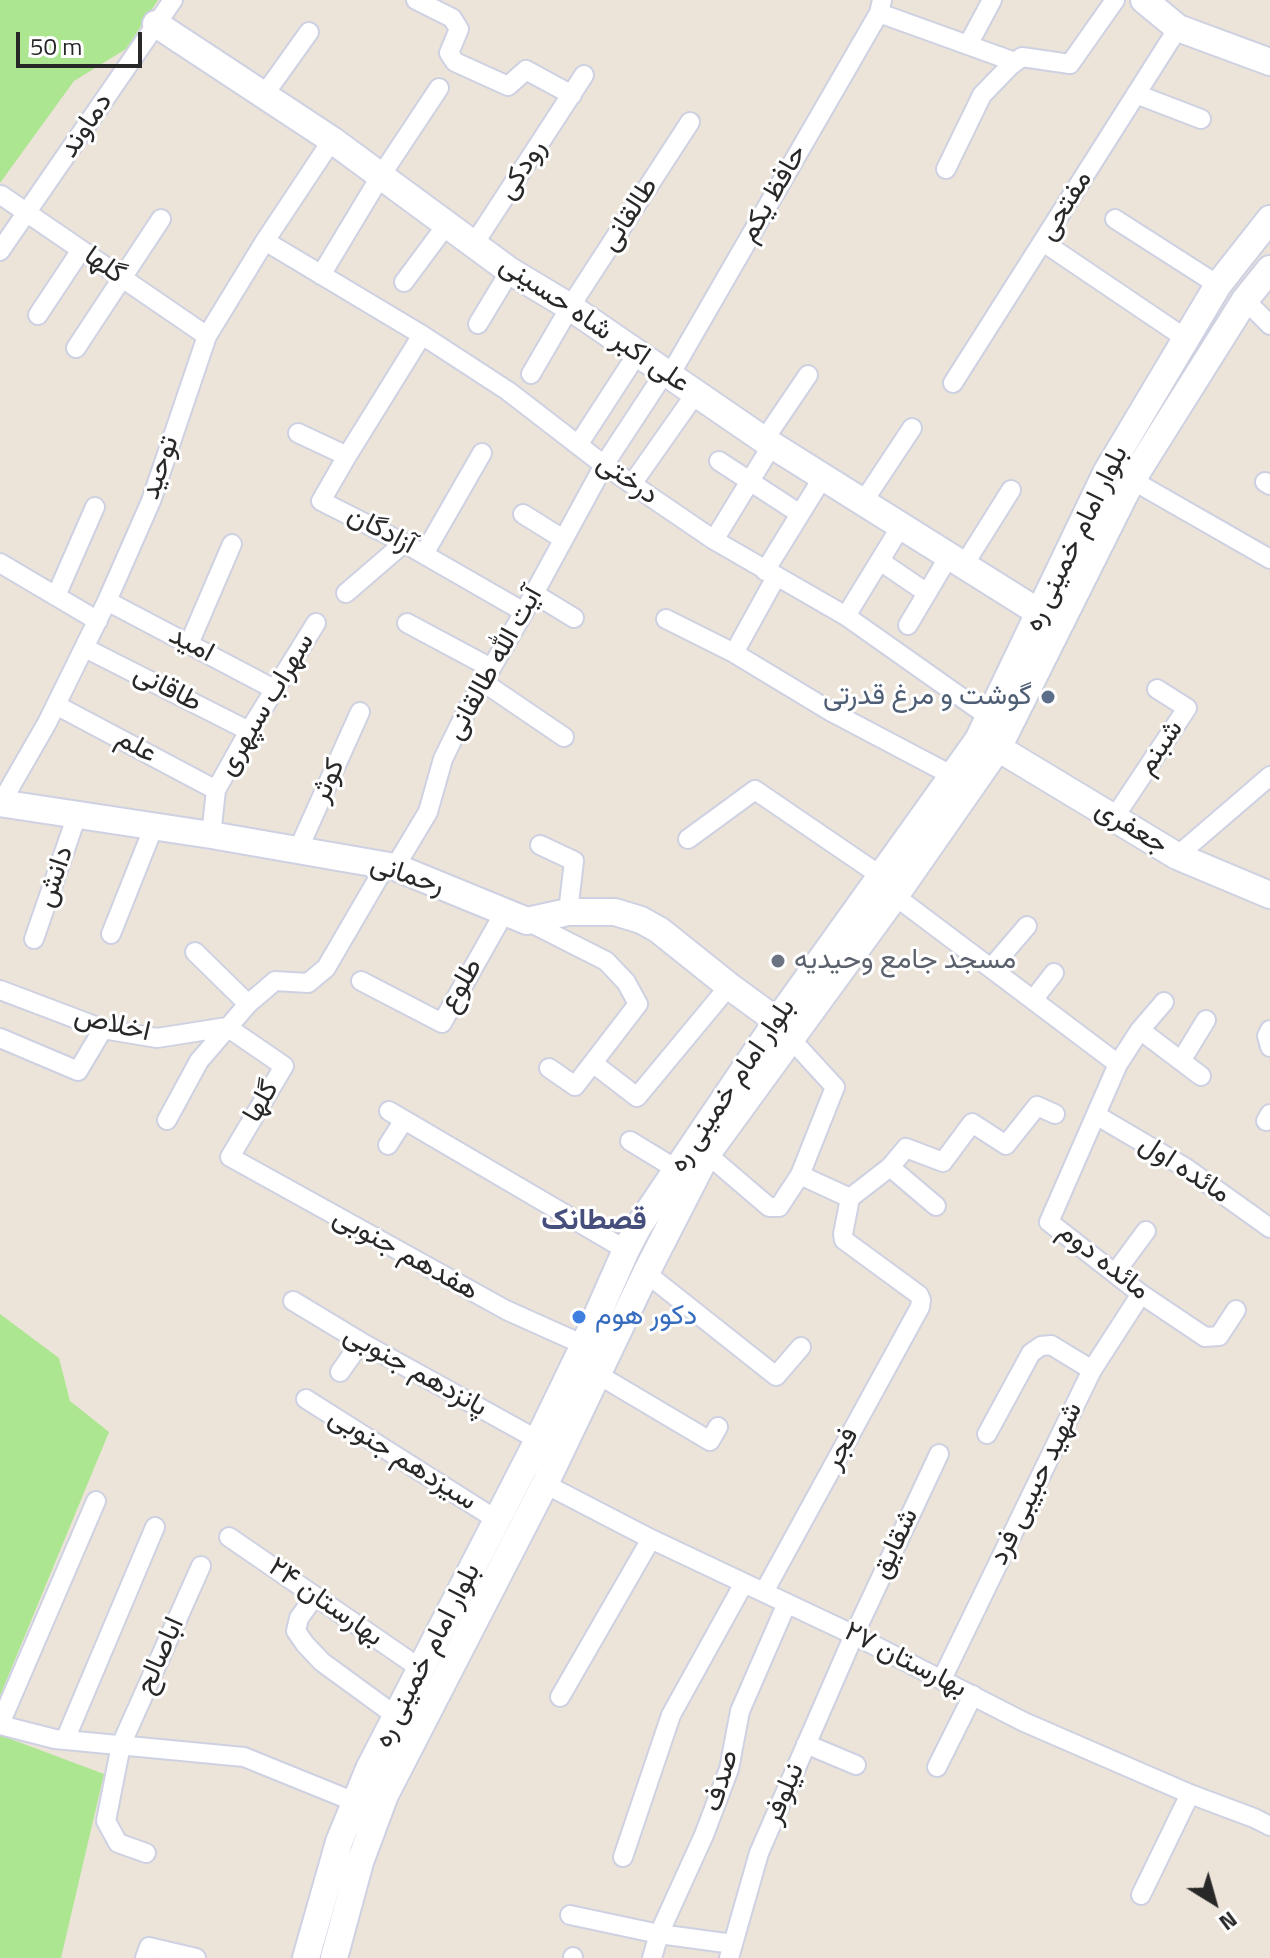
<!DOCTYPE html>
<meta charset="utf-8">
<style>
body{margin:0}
#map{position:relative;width:1270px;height:1958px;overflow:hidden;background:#ece4d9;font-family:"Titillium Web",sans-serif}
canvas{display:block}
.north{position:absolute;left:1174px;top:1862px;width:80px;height:80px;-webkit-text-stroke:6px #fff;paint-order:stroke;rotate:143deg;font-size:22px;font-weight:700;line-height:32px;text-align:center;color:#282828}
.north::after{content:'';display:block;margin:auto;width:28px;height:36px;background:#282828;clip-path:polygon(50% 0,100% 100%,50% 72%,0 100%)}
.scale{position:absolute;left:16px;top:32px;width:126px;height:36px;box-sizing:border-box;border:4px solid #282828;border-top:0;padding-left:10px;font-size:24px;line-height:28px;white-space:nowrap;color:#282828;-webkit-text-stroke:6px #fff;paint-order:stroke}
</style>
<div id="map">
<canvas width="1270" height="1958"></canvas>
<div class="north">N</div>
<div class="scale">50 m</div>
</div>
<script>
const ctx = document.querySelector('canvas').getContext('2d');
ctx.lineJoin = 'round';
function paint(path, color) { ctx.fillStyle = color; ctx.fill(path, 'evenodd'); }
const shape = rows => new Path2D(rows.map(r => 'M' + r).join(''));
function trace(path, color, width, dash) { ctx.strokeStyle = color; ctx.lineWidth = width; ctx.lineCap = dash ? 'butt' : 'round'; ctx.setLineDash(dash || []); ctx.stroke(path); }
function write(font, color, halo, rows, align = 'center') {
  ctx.font = font + ' "Titillium Web",Vazirmatn,sans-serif'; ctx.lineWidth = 6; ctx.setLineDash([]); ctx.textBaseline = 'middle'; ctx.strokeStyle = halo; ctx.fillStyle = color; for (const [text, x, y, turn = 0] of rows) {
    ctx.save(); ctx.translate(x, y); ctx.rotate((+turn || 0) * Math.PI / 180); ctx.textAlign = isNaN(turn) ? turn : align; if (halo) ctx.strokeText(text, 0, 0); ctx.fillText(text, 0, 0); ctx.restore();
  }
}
paint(shape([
 [0,0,158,0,126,49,74,81,0,183],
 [0,1314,59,1358,70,1401,109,1432,0,1696],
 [0,1735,104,1774,61,1958,0,1958]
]), '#ace691');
const street = shape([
 [416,0,452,18,459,29,449,53,455,62,508,86,526,70,572,95],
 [879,13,1015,62],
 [968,45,992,0],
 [1136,94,1201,119],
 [264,95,309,32],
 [946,169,982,95,1010,66,1022,57,1070,64,1115,0],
 [1,195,207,336],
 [1115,219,1218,285],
 [265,241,422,335,508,391,604,465,714,540,846,616,989,717],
 [1043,242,1185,338],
 [474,244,584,75],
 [0,251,173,0],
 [321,275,380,177,439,88],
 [404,282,447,224],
 [1245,300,1270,325],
 [38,315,81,250],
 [478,324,510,271],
 [422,335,347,456,321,501,404,543,524,612],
 [76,348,161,219],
 [531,374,570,307,690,122],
 [670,375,879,13,882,0],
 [953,383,1178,28],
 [298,433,347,456],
 [764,440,808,375],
 [578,445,637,354],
 [719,461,800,514],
 [1132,480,1270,559],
 [1265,482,1270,485],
 [632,484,696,393],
 [863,502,912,428],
 [523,514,563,539],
 [714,540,772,445],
 [424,554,482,453],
 [880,561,927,593],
 [0,563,98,621],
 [964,565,1011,490],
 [765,571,823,477],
 [346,593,404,543],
 [533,593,574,618],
 [56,596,95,507],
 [107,601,274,689],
 [846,616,901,526],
 [666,619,734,653,830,711,953,776],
 [407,623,491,668],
 [908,625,949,556],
 [189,644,232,544],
 [85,648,249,731],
 [734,653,776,577],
 [483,682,564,737],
 [56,705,216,790],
 [1,803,47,723,107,601,151,501,207,336,265,241,332,140],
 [1114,818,1187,708,1157,689],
 [211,835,216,790,249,731,316,623],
 [688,839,755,790,881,876],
 [540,845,574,861,568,912],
 [298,850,360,712],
 [1177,856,1270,776],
 [395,867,428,812,443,759,468,708,524,612,604,465,665,372],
 [895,896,1118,1064],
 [527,921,606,961,626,982,638,1004,575,1086,549,1068],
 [111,934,154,826],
 [34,939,77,815],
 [195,952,248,1004],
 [991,968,1027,926],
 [361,981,442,1023,504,913],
 [0,990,103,1029,157,1038,227,1027,284,1066,230,1157,506,1310,584,1345],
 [1033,1000,1054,973],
 [1164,1002,1140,1030,1118,1064,1049,1222,1141,1294,1205,1337,1219,1336,1236,1310],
 [1140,1030,1201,1076],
 [1270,1030,1267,1036,1270,1047],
 [0,1038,78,1071,103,1029],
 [1181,1061,1206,1020],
 [594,1064,637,1097,729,986],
 [389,1111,626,1250],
 [1096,1115,1186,1168,1270,1228],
 [167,1120,199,1061,248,1004,275,981,308,983,326,968,386,865],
 [1266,1121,1270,1114],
 [630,1141,676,1169],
 [388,1145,404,1120],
 [707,1154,769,1207,779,1207,800,1175,835,1087,790,1038],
 [890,1167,936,1206],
 [800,1175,850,1198,890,1167,906,1148,943,1162,972,1123,1006,1145,1037,1106,1055,1114],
 [646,1273,776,1376,801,1347],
 [1115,1273,1146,1231],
 [293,1301,361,1342,538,1440],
 [340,1372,361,1342],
 [597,1374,710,1441,718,1427],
 [306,1399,497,1520],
 [987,1434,1031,1353,1041,1346,1051,1345,1092,1370],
 [545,1484,651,1539,854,1635,1024,1722,1190,1794,1254,1818,1270,1826],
 [229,1537,421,1669],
 [764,1592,920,1307,921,1300,919,1295,844,1240,843,1234,850,1198],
 [315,1596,299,1618,296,1631,305,1644,322,1662,396,1716],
 [942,1679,1092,1370,1141,1294],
 [560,1697,651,1539],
 [0,1724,96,1501],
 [0,1725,55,1739,244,1757,355,1802],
 [65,1740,155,1527],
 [806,1744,856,1765],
 [937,1767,973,1695],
 [146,1853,118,1843,106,1821,121,1745,201,1566],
 [623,1857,671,1715,744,1583],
 [1141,1895,1190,1794],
 [570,1915,659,1934,733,1944],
 [145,1958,149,1947,196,1958],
 [573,1958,573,1957],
 [652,1958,659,1934,704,1835,729,1769,740,1711,787,1603],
 [729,1958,759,1853,854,1635,939,1454]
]);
const secondary = shape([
 [1144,0,1178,28,1270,62],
 [156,24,332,140,510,271,570,307,764,440,1040,613],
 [998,748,1177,856,1270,895],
 [0,803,211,835,395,867,527,921,568,912,615,912,641,920,659,930,729,986,777,1021,787,1035],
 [306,1958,339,1842,369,1769,538,1440,584,1345,626,1250,638,1227,777,1021,978,740,1106,473,1218,285,1270,219],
 [334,1958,360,1862,385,1795,545,1484,646,1273,707,1154,895,896,998,748,1132,480,1245,300,1270,269]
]);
trace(street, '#ced1e2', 22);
trace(secondary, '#ced1e2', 30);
trace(street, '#fff', 18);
trace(secondary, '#fff', 26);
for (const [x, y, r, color] of [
 [1048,697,8,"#5c6f8a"],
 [778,961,8,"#6b7280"],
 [579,1317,8,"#3f7fe0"]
]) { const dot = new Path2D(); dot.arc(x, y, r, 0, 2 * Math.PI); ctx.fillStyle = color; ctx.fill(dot); trace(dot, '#fff', 3); }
write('28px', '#282828', '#fff', [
 ["دماوند",87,126,-56],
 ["رودکی",523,170,-57],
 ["حافظ یکم",774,194,-60],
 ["مفتحی",1066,206,-58],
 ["طالقانی",630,215,-57],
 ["گلها",104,266,35],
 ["علی اکبر شاه حسینی",594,325,34],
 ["توحید",161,468,-71],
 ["درختی",627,480,35],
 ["آزادگان",381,531,28],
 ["بلوار امام خمینی ره",1077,539,-64],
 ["امید",191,645,28],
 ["آیت الله طالقانی",495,664,-61],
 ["طاقانی",167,689,27],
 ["سهراب سپهری",267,705,-59],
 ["علم",136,747,28],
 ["شبنم",1161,748,-56],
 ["کوثر",329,781,-66],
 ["جعفری",1131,828,31],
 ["رحمانی",407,876,18],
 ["دانش",56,877,-71],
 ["طلوع",462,986,-60],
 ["اخلاص",112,1025,13],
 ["بلوار امام خمینی ره",733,1086,-56],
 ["گلها",262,1102,-60],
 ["مائده اول",1184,1170,33],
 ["هفدهم جنوبی",405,1255,29],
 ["مائده دوم",1103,1262,38],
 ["پانزدهم جنوبی",415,1372,29],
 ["فجر",842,1449,-61],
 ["سیزدهم جنوبی",402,1460,32],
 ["شهید حبیبی فرد",1037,1484,-64],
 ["شقایق",896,1544,-65],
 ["بهارستان ۲۴",325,1603,35],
 ["اباصالح",161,1656,-66],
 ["بلوار امام خمینی ره",428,1656,-63],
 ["بهارستان ۲۷",905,1661,27],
 ["صدف",722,1781,-73],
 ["نیلوفر",785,1794,-67]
]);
write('28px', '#4e5e75', '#fff', [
 ["گوشت و مرغ قدرتی",1032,697]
], 'right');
write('28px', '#5b616d', '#fff', [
 ["مسجد جامع وحیدیه",794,961]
], 'left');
write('28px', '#366cbe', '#fff', [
 ["دکور هوم",595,1317]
], 'left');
write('bold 30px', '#464e7b', '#fff', [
 ["قصطانک",594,1222]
]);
</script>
